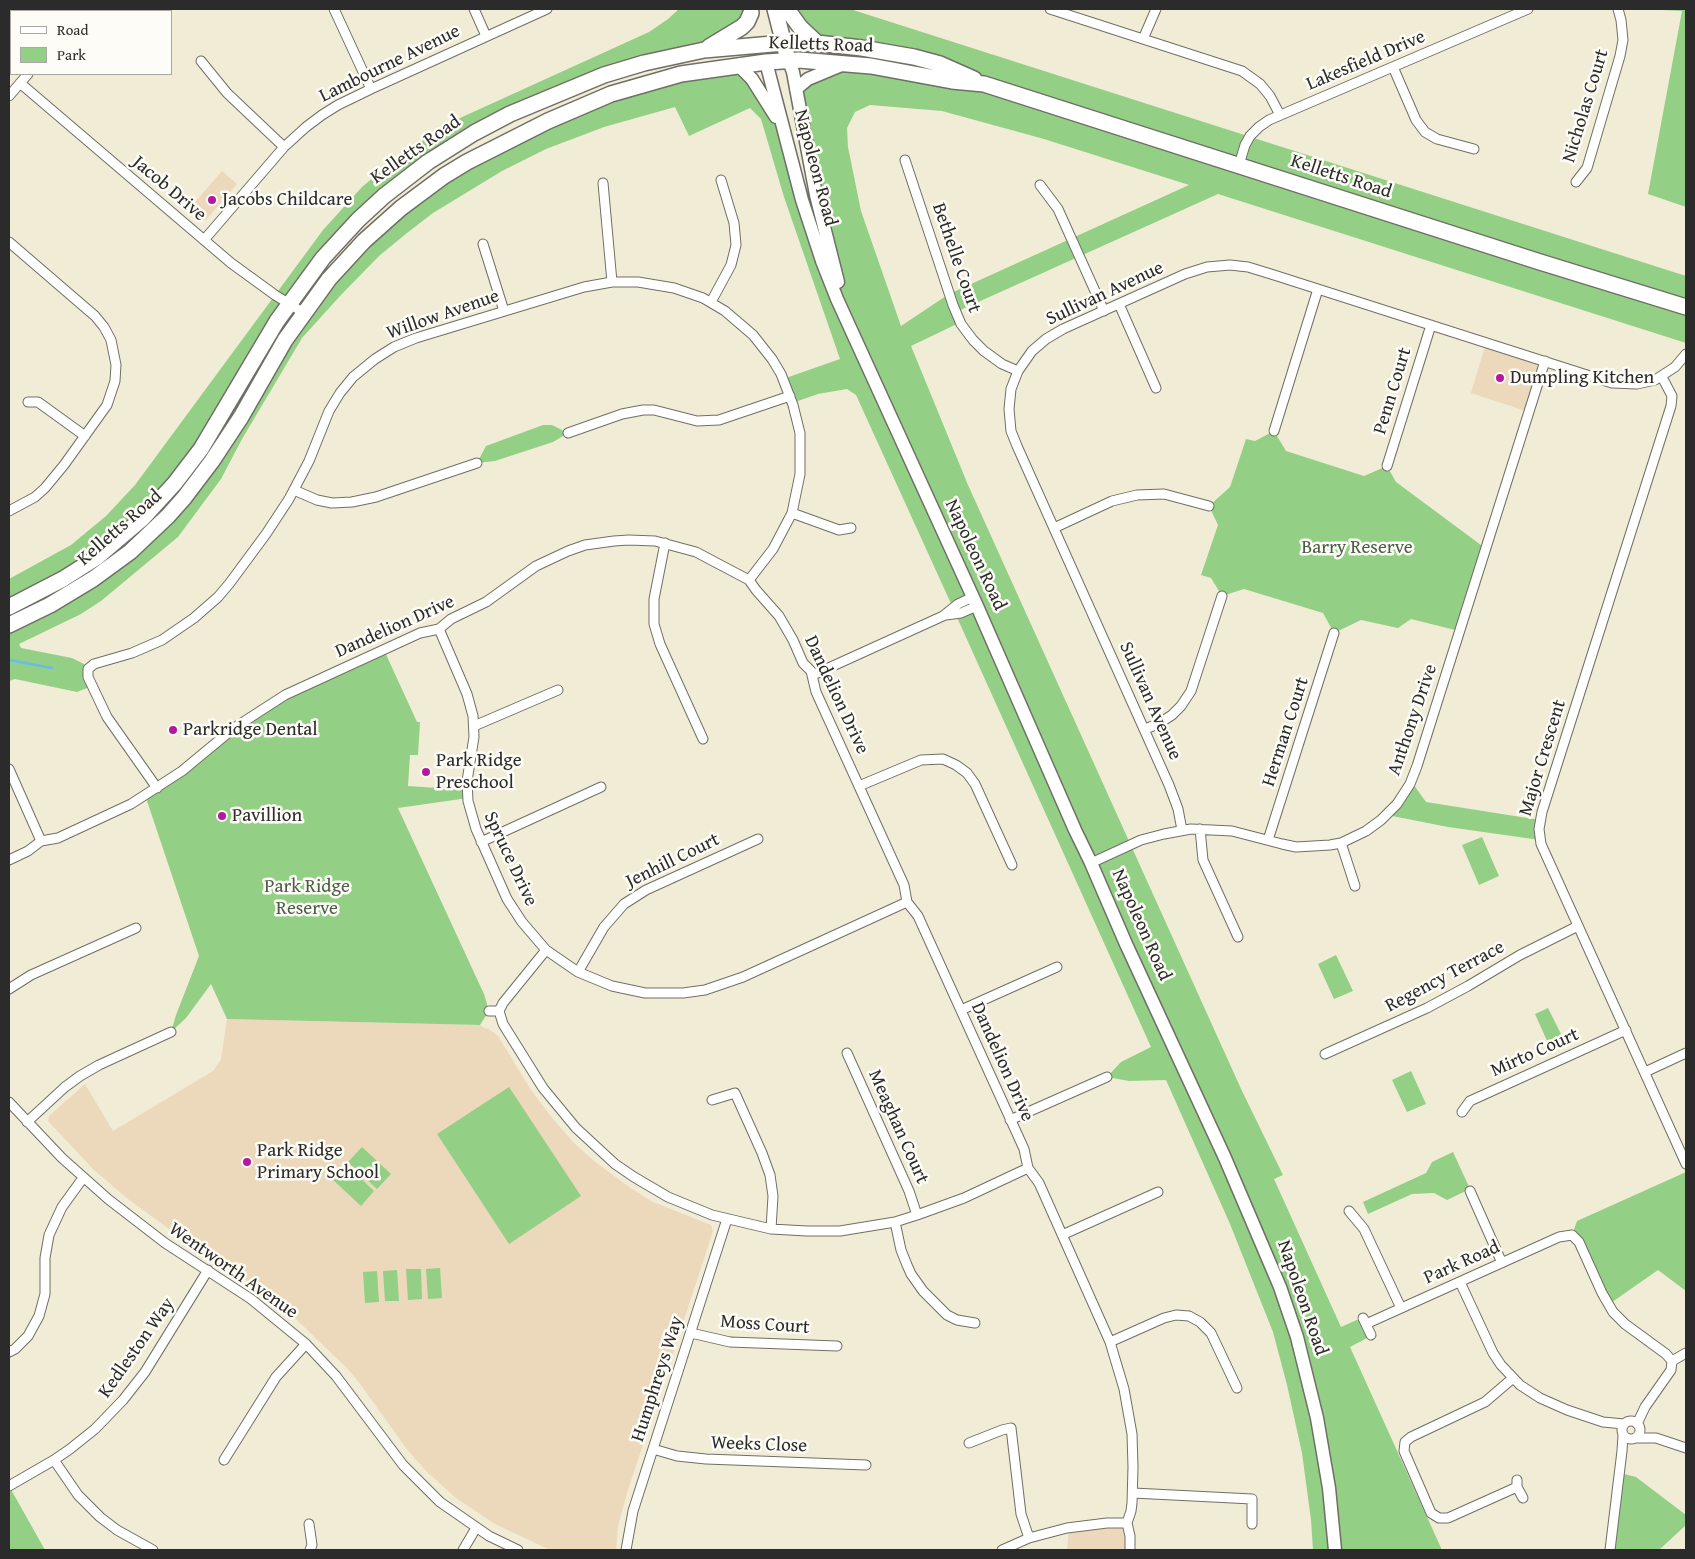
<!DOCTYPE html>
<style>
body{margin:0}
#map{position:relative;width:1695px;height:1559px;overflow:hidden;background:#f1ecd5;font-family:"Gentium Book Plus",serif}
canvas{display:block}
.frame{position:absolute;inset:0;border:10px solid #2b2b2b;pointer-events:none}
.legend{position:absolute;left:10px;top:10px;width:162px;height:65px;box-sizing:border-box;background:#fdfcf7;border:1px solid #a9a8a5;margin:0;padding:6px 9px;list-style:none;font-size:15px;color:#2b2b2b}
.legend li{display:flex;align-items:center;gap:10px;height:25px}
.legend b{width:25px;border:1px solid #a9a8a5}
</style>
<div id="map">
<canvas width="1695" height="1559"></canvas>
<div class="frame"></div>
<ul class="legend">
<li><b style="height:6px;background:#fff"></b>Road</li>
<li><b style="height:14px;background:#93d086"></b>Park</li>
</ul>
</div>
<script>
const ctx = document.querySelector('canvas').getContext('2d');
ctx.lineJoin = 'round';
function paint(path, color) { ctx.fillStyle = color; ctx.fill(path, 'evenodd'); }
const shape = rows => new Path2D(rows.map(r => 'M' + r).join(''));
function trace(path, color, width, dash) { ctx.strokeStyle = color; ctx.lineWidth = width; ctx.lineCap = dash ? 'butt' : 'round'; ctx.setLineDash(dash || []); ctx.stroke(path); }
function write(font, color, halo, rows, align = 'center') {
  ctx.font = font + ' "Gentium Book Plus",serif'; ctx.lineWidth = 5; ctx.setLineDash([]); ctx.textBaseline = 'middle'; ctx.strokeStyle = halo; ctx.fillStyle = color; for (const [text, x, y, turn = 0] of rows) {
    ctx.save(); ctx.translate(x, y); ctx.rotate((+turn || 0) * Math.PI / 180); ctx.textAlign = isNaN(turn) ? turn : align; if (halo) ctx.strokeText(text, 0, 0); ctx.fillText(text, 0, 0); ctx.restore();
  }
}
paint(shape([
 [222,171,237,184,206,220,200,220,188,210],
 [1486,343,1545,361,1529,412,1471,393],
 [227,1019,480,1025,484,1028,489,1029,498,1036,531,1090,552,1118,574,1143,594,1161,632,1189,653,1202,711,1225,713,1231,698,1277,627,1493,618,1526,616,1550,554,1550,546,1548,495,1524,456,1498,426,1471,406,1448,358,1381,347,1368,298,1321,257,1287,198,1250,128,1199,94,1170,48,1121,49,1116,85,1084,113,1131,213,1071,221,1060],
 [1127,1523,1130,1550,1067,1550,1069,1528]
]), '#ecd8ba');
paint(shape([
 [679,9,751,9,742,27,674,56,474,133,340,238,215,426,143,518,9,607,9,579,71,545,106,516,135,485,323,230,362,187,405,151,460,118,649,32,668,19],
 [787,9,850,9,1686,276,1686,343,1218,194,956,312,961,322,911,346,968,485,1242,1091,1283,1175,1274,1179,1341,1327,1359,1319,1367,1338,1350,1347,1442,1550,1313,1550,1311,1520,1302,1453,1287,1385,1273,1332,1230,1224,1166,1080,1129,1081,1107,1077,1121,1062,1151,1047,955,613,976,606,973,598,953,608,856,395,847,389,818,394,792,403,783,379,840,359,784,197,761,119,750,108,689,136,675,107,604,127,546,149,502,171,433,213,407,233,379,256,340,296,302,338,242,439,221,479,178,537,101,601,81,614,19,644,21,648,72,658,90,667,92,686,77,692,15,679,9,681,9,625,50,605,168,516,304,313,422,192,586,104,738,65,783,127,852,329,835,270,796,89,845,63,965,74,817,43],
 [870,105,942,111,1044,139,1189,185,949,294,901,326,861,211,848,147,847,128,855,112],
 [1641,9,1686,9,1686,207,1648,194,1682,11],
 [543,425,552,425,568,433,553,442,495,461,477,463,486,446],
 [1274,431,1286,451,1364,476,1387,466,1396,482,1485,548,1459,631,1411,619,1398,628,1361,620,1334,633,1323,613,1244,589,1222,596,1211,578,1201,575,1218,525,1209,506,1230,487,1246,439,1255,441],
 [384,650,417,722,420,722,418,755,410,755,408,786,467,790,468,798,398,808,484,994,489,1011,480,1025,227,1019,211,984,186,1018,171,1032,176,1015,199,956,145,795,248,718],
 [1411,781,1426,802,1540,820,1540,840,1448,827,1387,815],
 [1482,837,1499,876,1479,885,1462,845],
 [1336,955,1353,991,1334,999,1318,964],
 [1548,1008,1562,1036,1548,1043,1535,1014],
 [1411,1071,1426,1104,1407,1112,1392,1080],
 [509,1087,581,1196,509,1244,437,1134],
 [362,1147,391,1174,377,1189,348,1162],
 [1453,1152,1470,1189,1447,1200,1434,1193,1412,1194,1368,1214,1363,1202,1426,1173,1432,1162],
 [346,1164,374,1191,361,1206,332,1179],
 [1686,1172,1686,1291,1658,1270,1608,1305,1572,1235,1577,1221],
 [440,1268,442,1298,428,1299,426,1269],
 [406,1269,421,1269,422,1299,408,1300],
 [397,1270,399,1301,385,1301,383,1271],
 [377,1271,379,1302,365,1303,363,1272],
 [1620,1473,1636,1477,1686,1515,1686,1525,1659,1550,1610,1550],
 [9,1486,45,1550,9,1550]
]), '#93d086');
trace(shape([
 [9,660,52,668]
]), '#6eb9e7', 2.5);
const minor = shape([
 [334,9,371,89],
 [474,9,486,36],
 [1050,9,1242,71,1260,84,1270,96,1280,115],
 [81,11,84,9],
 [1143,39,1156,9],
 [201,61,227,93,284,147],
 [1393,67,1416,120,1425,132,1437,139,1474,149],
 [20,83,231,263,275,295,304,313],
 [9,96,28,74],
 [905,160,953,305,961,324,973,340,984,351,1002,364,1018,371],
 [1239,165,1245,145,1250,136,1259,127,1269,120,1528,9],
 [1576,182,1587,168,1620,56,1623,40,1621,20,1618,9],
 [603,183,612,282],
 [1040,185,1058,209,1104,311],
 [204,240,284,147,306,127,322,115,338,105,371,89,547,9],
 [9,242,95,316,104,327,111,340,116,365,115,381,107,405,64,465,45,488,35,497,9,511],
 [483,244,504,311],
 [711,302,731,265,736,245,734,223,721,180],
 [1119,304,1156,388],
 [1662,377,1672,396,1671,406,1542,812,1539,829,1541,844,1686,1164],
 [28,402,38,402,85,436],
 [1274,431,1318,289],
 [568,433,622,414,643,410,654,410,697,421,719,420,790,396],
 [1387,466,1431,325],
 [294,490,317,500,332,503,352,502,376,497,477,463],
 [792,513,839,530,851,528],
 [1054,528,1112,501,1137,495,1164,494,1209,506],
 [665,543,654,599,654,624,660,644,703,739],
 [946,615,961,613,977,606],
 [439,629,467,694,473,716,474,737,467,781,468,801,476,829,507,899,522,922,546,950,578,972,612,986,645,993,683,993,705,990,743,977,907,902],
 [813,675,943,616,958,604,973,597],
 [474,726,558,690],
 [1145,729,1158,724,1172,715,1181,706,1191,691,1222,596],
 [9,769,41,841],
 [859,786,921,760,943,759,956,765,967,773,975,784,1012,865],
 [157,788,107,717,88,677,88,669,94,664,132,653,162,640,194,618,218,597,229,584,266,534,289,499,309,461,329,411,340,393,353,377,375,359,394,347,416,338,584,287,612,282,638,282,674,288,703,298,725,311,753,335,772,359,781,374,793,405,800,433,800,474,792,513,773,549,749,580],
 [1200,829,1203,860,1238,937],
 [1182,830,1178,809,1169,785,1017,446,1011,431,1009,409,1011,389,1018,371,1032,351,1046,339,1063,329,1185,274,1207,267,1230,265,1248,267,1274,275,1612,383,1637,384,1655,380,1675,367,1686,354],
 [1268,840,1334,633],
 [481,842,601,787],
 [1341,843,1355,886],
 [9,860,28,851,41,841,58,838,131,804,182,771,234,728,285,695,420,633,439,629,451,619,486,602,536,566,568,551,585,545,614,541,629,540,655,541,696,552,749,580,756,590,779,616,793,640,803,663,811,671,816,692,904,885,907,902,918,916,1024,1149,1028,1168,1039,1183,1110,1342,1124,1389,1132,1434,1133,1467,1132,1503,1131,1511,1127,1523,1130,1536,1130,1550],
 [1091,863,1141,840,1164,834,1191,829,1232,831,1282,844,1296,847,1330,845,1341,843,1366,831,1381,820,1397,804,1410,784,1417,766,1545,361],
 [546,950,503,1003,499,1011,503,1024,543,1088,576,1128,615,1164,634,1177,668,1197,712,1215,771,1229,807,1231,840,1231,895,1222,917,1215,964,1198,1028,1168],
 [578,972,604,927,624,904,646,890,758,839],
 [9,989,31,975,136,928],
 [961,1010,1057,967],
 [489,1011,499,1011],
 [847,1053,909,1191,917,1215],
 [1325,1054,1427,1008,1468,986,1520,955,1578,926],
 [1645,1072,1686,1053],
 [712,1100,735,1093,762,1153,770,1175,773,1196,771,1229],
 [9,1102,62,1158,108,1199,165,1243,251,1299,306,1344,336,1376,403,1465,440,1502,489,1536,518,1550],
 [1462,1112,1470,1101,1626,1030],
 [1010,1120,1107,1077],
 [27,1122,65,1087,80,1076,99,1065,171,1032],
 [1470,1191,1502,1263],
 [1349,1211,1364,1229,1401,1308],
 [895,1222,901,1250,907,1265,911,1274,923,1291,947,1315,957,1320,975,1323],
 [1062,1235,1158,1192],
 [1460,1282,1493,1353,1501,1365,1520,1385,1540,1398,1567,1410,1603,1422,1624,1424],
 [1363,1318,1371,1335],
 [1366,1324,1559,1237,1572,1235,1579,1242,1602,1293,1613,1312,1625,1324,1666,1354,1672,1361,1671,1370,1645,1407,1637,1424],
 [691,1333,730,1342,837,1346],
 [1110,1342,1164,1318,1176,1315,1189,1316,1200,1322,1211,1333,1237,1388],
 [9,1352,15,1349,28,1336,39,1316,45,1294,45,1258,49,1235,62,1207,83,1178],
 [1672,1361,1686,1353],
 [1513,1378,1485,1402,1411,1437,1405,1442,1404,1451,1431,1513,1439,1518,1448,1518,1517,1487],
 '1622 1430a9 9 0 1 1 18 0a9 9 0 1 1-18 0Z',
 [1635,1438,1656,1438,1686,1448],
 [969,1443,1002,1430,1011,1428,1021,1514,1029,1538],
 [653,1449,677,1456,706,1459,866,1465],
 [54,1460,78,1495,100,1517,117,1530,153,1550],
 [224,1460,276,1377,306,1344],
 [1517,1480,1517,1487,1523,1498],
 [9,1486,54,1460,70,1449,95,1429,123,1400,145,1372,208,1270],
 [1133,1493,1252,1499,1252,1524],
 [309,1524,312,1545,310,1550],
 [463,1550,476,1528],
 [626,1550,633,1511,727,1219],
 [1002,1550,1029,1538,1067,1528,1107,1523,1127,1523],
 [1610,1550,1622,1451,1623,1435]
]);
const secondary = shape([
 [789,61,793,72,816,195,838,282],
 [766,62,802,200,822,261,837,299,977,606,1075,830,1091,863,1126,944,1225,1158,1280,1287,1297,1337,1317,1418,1329,1488,1335,1550],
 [738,65,752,79,776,117],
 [796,89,808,79,844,64]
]);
const primary = shape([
 [775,9,786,52],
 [787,9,800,27,817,43],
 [709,47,742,27,747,22,751,13],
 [9,607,63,579,96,558,143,518,175,483,201,449,277,321,323,258,358,220,384,196,428,162,474,133,510,114,604,75,644,63,704,50,784,43,817,43,862,48,914,57,940,64,974,79],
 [9,625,50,605,93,579,130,552,168,516,184,498,212,461,241,417,285,340,329,279,364,241,401,208,444,176,467,162,548,121,611,94,681,74,766,62,799,60,871,66,952,81,984,84,1540,262,1686,307]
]);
trace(minor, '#706f66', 11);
trace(secondary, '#706f66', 15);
trace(primary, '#706f66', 18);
trace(minor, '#fff', 9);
trace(secondary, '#fff', 12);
trace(primary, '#fff', 15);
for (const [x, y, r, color] of [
 [212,200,5,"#b5179e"],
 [1500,378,5,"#b5179e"],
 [173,730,5,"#b5179e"],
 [426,772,5,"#b5179e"],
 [222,816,5,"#b5179e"],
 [247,1162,5,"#b5179e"]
]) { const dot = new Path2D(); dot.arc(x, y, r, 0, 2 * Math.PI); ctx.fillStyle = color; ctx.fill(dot); trace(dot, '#fdfcf7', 2); }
write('19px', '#2b2b2b', '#fdfcf7', [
 ["Kelletts Road",821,45,2],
 ["Lakesfield Drive",1366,61,-23],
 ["Lambourne Avenue",390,64,-26],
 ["Nicholas Court",1586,106,-73],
 ["Kelletts Road",416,150,-35],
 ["Napoleon Road",815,168,75],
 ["Kelletts Road",1341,177,18],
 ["Jacob Drive",169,189,40],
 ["Bethelle Court",956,258,71],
 ["Sullivan Avenue",1105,294,-25],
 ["Willow Avenue",443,315,-19],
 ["Penn Court",1393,391,-73],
 ["Kelletts Road",120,528,-41],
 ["Napoleon Road",975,555,65],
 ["Dandelion Drive",395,627,-24],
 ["Dandelion Drive",836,695,65],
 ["Sullivan Avenue",1150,701,66],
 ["Anthony Drive",1413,720,-71],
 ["Herman Court",1286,732,-72],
 ["Major Crescent",1543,758,-73],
 ["Spruce Drive",510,859,65],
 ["Jenhill Court",673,861,-26],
 ["Napoleon Road",1141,925,66],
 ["Regency Terrace",1445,977,-28],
 ["Mirto Court",1535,1053,-24],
 ["Dandelion Drive",1002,1062,66],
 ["Meaghan Court",898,1127,66],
 ["Park Road",1462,1263,-24],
 ["Wentworth Avenue",233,1271,35],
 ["Napoleon Road",1302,1298,71],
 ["Moss Court",765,1325,4],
 ["Kedleston Way",137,1348,-55],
 ["Humphreys Way",658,1379,-72],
 ["Weeks Close",759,1445,2]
]);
write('19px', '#2b2b2b', '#fdfcf7', [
 ["Jacobs Childcare",222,200],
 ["Dumpling Kitchen",1510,378],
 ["Parkridge Dental",183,730],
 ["Park Ridge",436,761],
 ["Preschool",436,783],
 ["Pavillion",232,816],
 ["Park Ridge",257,1151],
 ["Primary School",257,1173]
], 'left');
write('19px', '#4a5d46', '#fdfcf7', [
 ["Barry Reserve",1357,548],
 ["Park Ridge",307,887],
 ["Reserve",307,909]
]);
</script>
